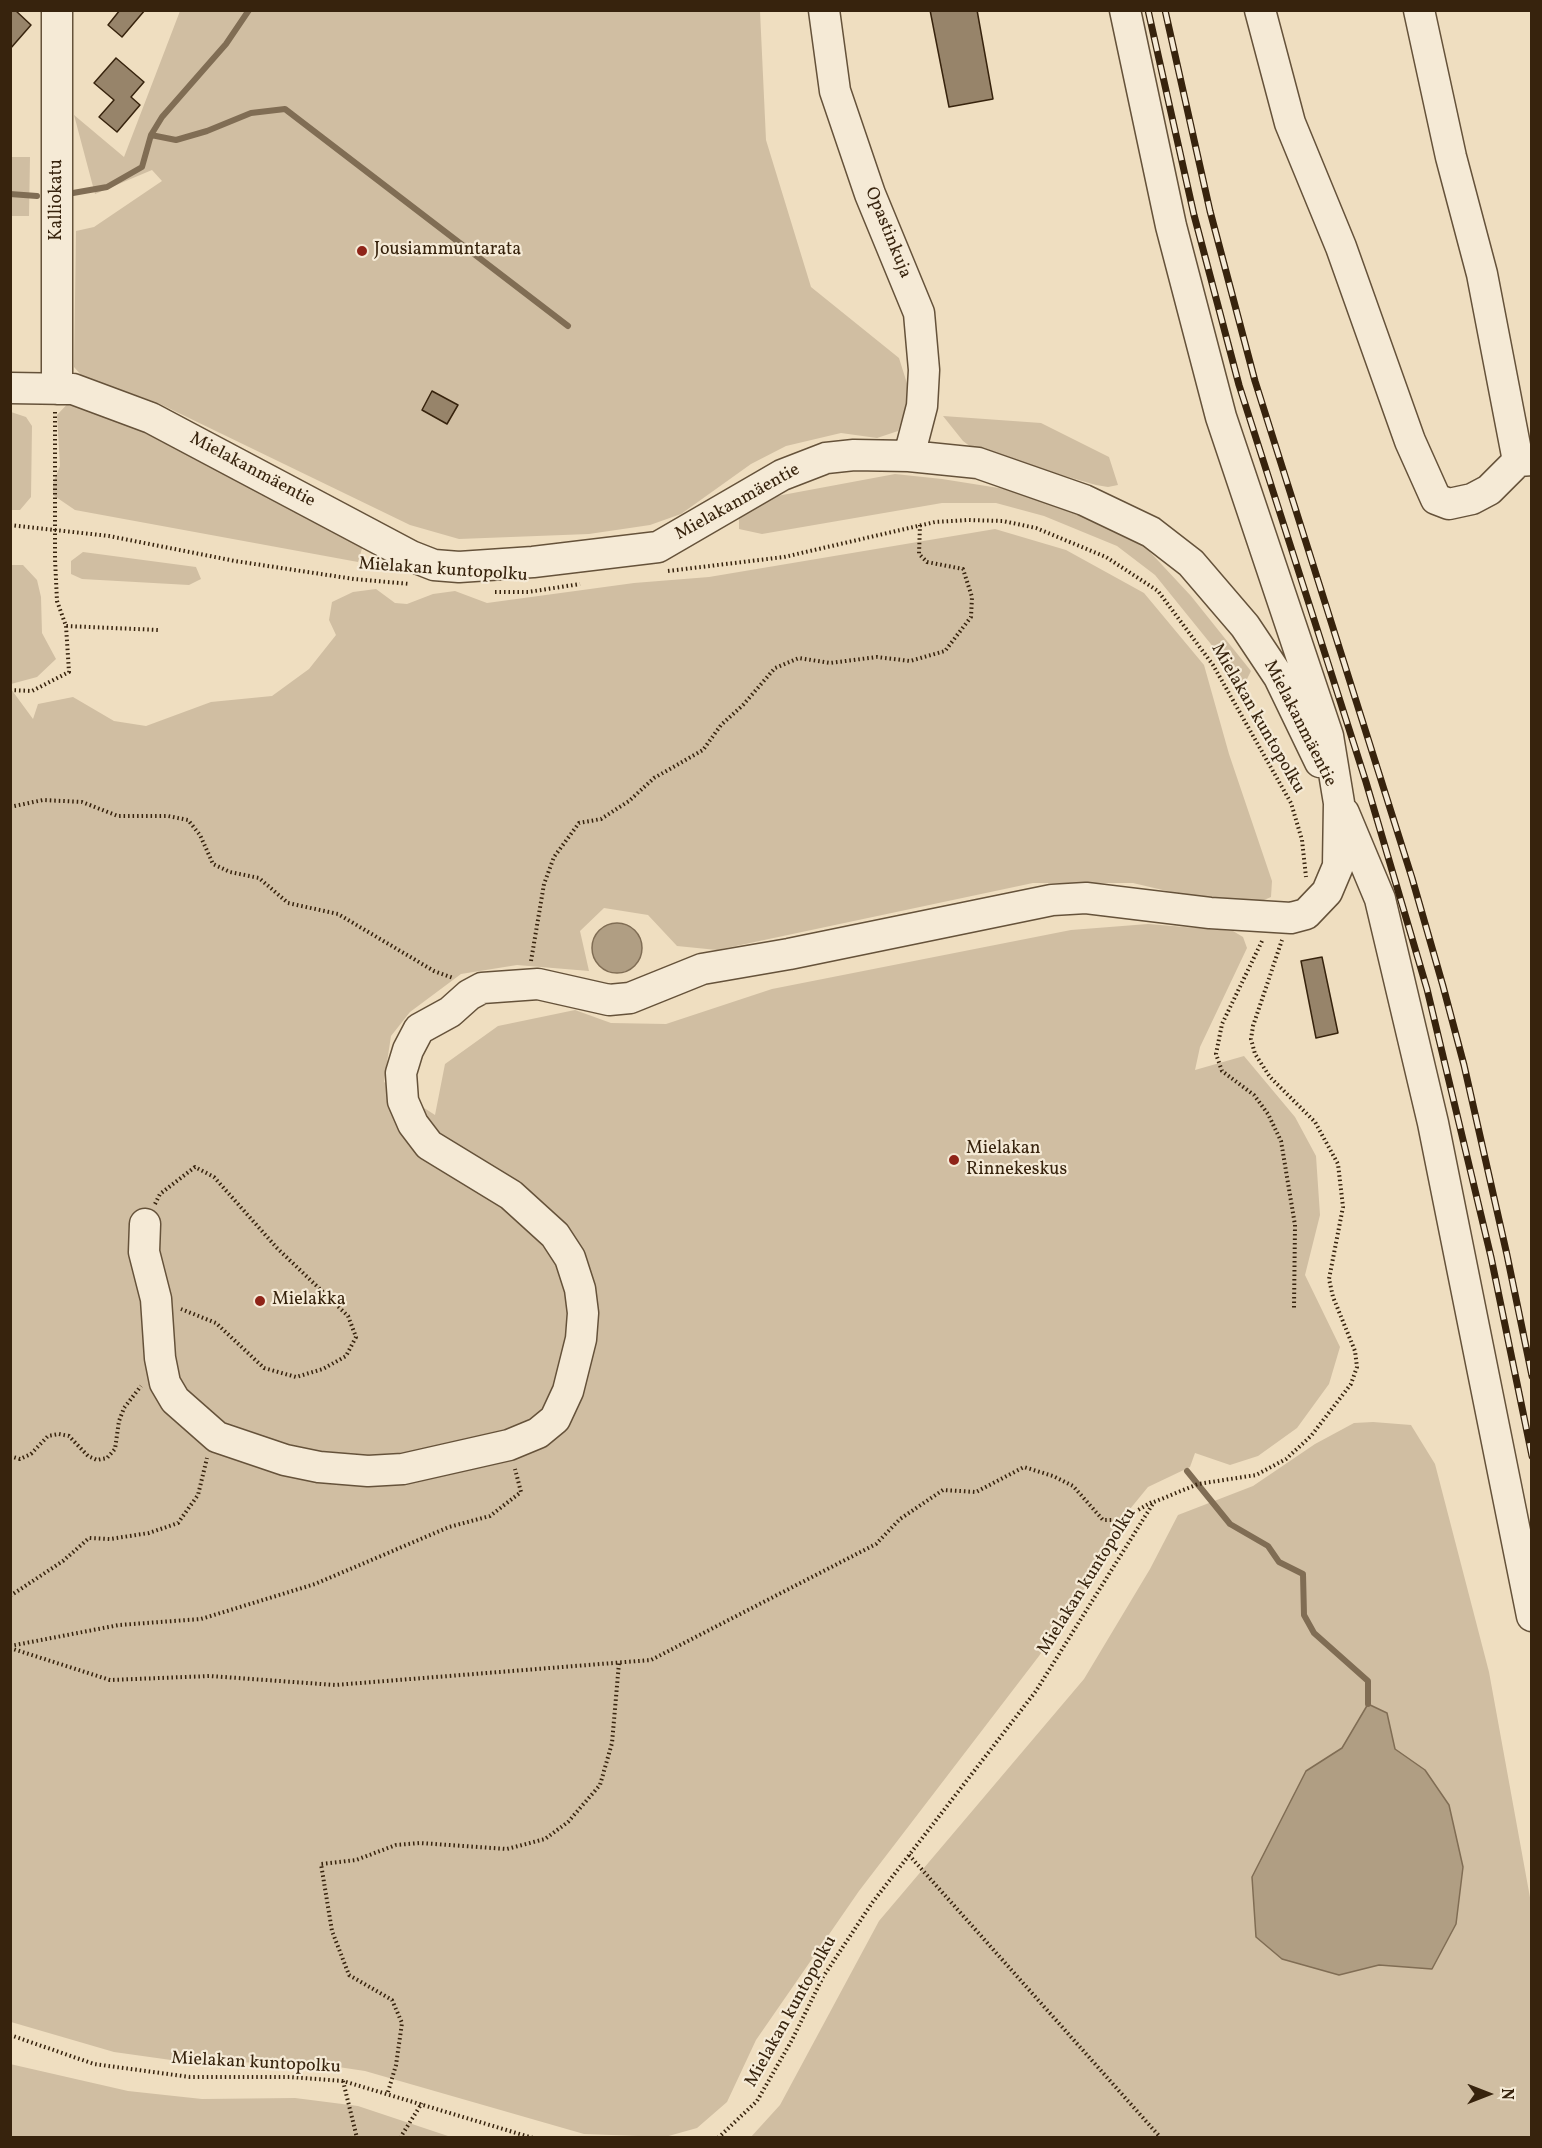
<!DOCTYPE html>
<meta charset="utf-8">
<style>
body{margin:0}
#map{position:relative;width:1542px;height:2148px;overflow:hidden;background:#efdec0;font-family:Vollkorn,serif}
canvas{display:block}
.frame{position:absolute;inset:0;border:12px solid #37230d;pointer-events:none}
.north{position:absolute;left:1458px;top:2064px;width:60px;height:60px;-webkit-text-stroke:4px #f5ead6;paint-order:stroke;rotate:90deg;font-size:16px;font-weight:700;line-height:24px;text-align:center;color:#37230d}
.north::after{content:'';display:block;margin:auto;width:21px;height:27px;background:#37230d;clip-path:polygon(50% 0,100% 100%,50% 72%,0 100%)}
</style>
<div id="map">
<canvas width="1542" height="2148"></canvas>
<div class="frame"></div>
<div class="north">N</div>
</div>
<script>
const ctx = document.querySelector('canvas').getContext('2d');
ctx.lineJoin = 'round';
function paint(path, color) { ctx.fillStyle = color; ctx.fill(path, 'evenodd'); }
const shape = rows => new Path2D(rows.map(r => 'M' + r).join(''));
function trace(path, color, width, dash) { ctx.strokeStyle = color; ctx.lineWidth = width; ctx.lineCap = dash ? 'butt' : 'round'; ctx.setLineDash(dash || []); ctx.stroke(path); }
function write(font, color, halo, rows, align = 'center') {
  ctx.font = font + ' Vollkorn,serif'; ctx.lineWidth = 4.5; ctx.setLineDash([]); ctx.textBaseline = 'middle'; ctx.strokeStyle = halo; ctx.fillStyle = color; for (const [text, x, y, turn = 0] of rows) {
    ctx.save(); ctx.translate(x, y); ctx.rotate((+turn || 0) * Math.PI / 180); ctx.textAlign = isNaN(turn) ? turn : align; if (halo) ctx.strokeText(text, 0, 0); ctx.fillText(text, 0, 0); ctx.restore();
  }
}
paint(shape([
 [180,11,760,11,766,140,811,287,899,358,910,393,898,431,877,438,841,433,786,446,751,464,681,514,650,525,589,534,459,539,410,525,158,403,82,376,74,367,76,231,94,227,162,181,152,170,95,194,74,115,124,157],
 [11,157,30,157,29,216,11,216],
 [74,397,124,414,363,545,358,562,75,510,53,495,53,483,60,466,57,415],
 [11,412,26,417,32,426,31,497,20,510,11,510],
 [943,416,1041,423,1109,457,1118,485,1108,487,1096,485,975,450,963,441],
 [895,474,942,479,1043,495,1137,538,1191,596,1251,671,1244,685,1155,575,1117,546,1044,516,996,503,942,503,762,534,739,529,739,515,777,496],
 [995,529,1066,550,1144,593,1204,665,1229,754,1272,881,1271,897,1257,903,1218,903,1133,883,1033,883,717,950,677,946,648,915,604,908,580,931,589,971,517,965,461,974,410,1012,391,1036,384,1082,435,1115,445,1064,498,1026,575,1010,611,1023,666,1024,772,989,1071,930,1148,924,1233,931,1243,937,1247,948,1200,1047,1195,1070,1244,1056,1295,1117,1316,1156,1320,1215,1305,1275,1340,1347,1329,1384,1297,1428,1258,1456,1230,1465,1195,1453,1190,1467,1148,1487,1121,1520,1100,1565,1039,1656,859,1891,756,2040,727,2102,697,2128,665,2137,584,2134,365,2071,325,2065,171,2060,114,2052,11,2022,11,689,33,719,38,704,73,697,114,721,146,726,211,702,272,696,309,669,336,635,329,620,332,602,353,592,376,589,395,603,407,604,433,594,455,591,487,603,634,583,709,577],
 [83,552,196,567,201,579,189,585,82,579,71,574,71,561],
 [11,565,23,565,37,580,41,597,42,633,56,659,37,677,11,684],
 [1373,1422,1411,1425,1435,1464,1489,1672,1531,1903,1531,2137,750,2138,780,2105,879,1921,1084,1679,1150,1569,1178,1515,1253,1486,1315,1444,1354,1423],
 [10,2064,128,2091,202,2099,295,2098,358,2106,451,2137,11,2137]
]), '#d0bea2');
const water = shape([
 '592 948a25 25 0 1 1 50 0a25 25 0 1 1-50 0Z',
 [1368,1704,1387,1713,1395,1749,1425,1770,1449,1805,1463,1867,1456,1924,1432,1969,1379,1965,1339,1975,1282,1959,1256,1937,1252,1877,1306,1771,1342,1748,1368,1704]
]);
paint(water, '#b09e83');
trace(water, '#806d54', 1.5);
trace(shape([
 [151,135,176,140,207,131,251,113,285,109,568,326],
 [73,193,107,187,142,167,151,135,162,117,226,44,249,10],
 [10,194,37,196],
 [1187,1471,1230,1524,1268,1546,1279,1562,1303,1574,1304,1615,1314,1633,1368,1681,1368,1704]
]), '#806d54', 6);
const building = shape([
 [10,10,15,10,31,25,10,49,10,10],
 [120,10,145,10,122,37,108,25,120,10],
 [930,10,977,10,993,99,949,107,930,10],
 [116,58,144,82,131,97,140,105,117,132,99,117,114,100,94,83,116,58],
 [432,391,458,405,447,424,422,410,432,391],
 [1322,957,1338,1033,1316,1038,1301,961,1322,957]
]);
paint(building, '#97846a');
trace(building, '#37230d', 1.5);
const minor = shape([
 [824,10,835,91,870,194,919,313,924,370,922,406,909,456],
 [1260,10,1290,123,1341,247,1410,441,1436,499,1449,504,1472,499,1489,490,1518,461,1532,460],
 [1419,10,1451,157,1482,274,1518,461],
 [10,388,73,389,151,418,411,556,434,565,459,567,533,562,658,547,782,475,826,458,854,455,909,456,978,463,1084,500,1151,532,1191,563,1245,626,1279,677,1320,762],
 [57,389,57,10],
 [1344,813,1380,899,1433,1123,1532,1616],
 [145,1224,144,1252,156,1299,160,1358,165,1383,175,1400,217,1437,285,1460,319,1467,368,1471,403,1469,509,1445,538,1433,555,1419,568,1391,581,1339,583,1313,580,1289,570,1258,555,1235,511,1195,429,1145,413,1124,403,1101,401,1073,408,1050,419,1029,450,1012,469,995,482,988,538,984,609,1000,630,998,702,969,789,954,1052,900,1086,898,1210,913,1291,918,1306,914,1327,892,1338,866,1339,803,1328,736,1221,417,1171,226,1125,10]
]);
trace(minor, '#65523a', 33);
trace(shape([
 [55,412,55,559,57,601,66,626,159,630],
 [10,525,109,536,235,561,354,579,410,584],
 [668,571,784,557,935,522,968,520,1003,521,1036,528,1106,557,1158,591,1213,665,1291,803,1302,840,1306,877],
 [495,592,528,592,580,584],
 [10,690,32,691,69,672,66,626],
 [10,807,43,800,82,802,118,816,168,816,188,820,200,835,213,864,230,872,259,878,288,903,338,914,434,971,453,978],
 [1262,941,1222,1024,1216,1054,1222,1071,1254,1095,1268,1114,1281,1141,1295,1225,1294,1309],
 [531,961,544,884,554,857,579,823,601,819,629,801,654,778,703,750,721,725,743,705,775,668,799,658,830,663,877,657,910,661,945,651,971,617,972,597,963,569,927,562,919,554,920,525],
 [155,1204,160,1194,195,1167,214,1177,277,1248,348,1316,356,1337,346,1356,323,1369,296,1377,264,1368,216,1323,181,1309],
 [10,1456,20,1459,31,1454,48,1436,59,1434,69,1436,88,1456,97,1460,107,1458,115,1449,119,1421,124,1408,141,1386],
 [10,1596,63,1561,89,1538,110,1539,149,1533,178,1523,198,1495,207,1458],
 [10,1646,119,1625,201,1619,315,1584,449,1527,490,1516,521,1492,515,1469],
 [10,1648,110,1680,210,1676,335,1685,651,1660,876,1544,900,1519,943,1490,976,1492,1024,1467,1053,1476,1073,1486,1103,1520,1121,1520,1152,1502],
 [909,1855,1161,2138],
 [10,2035,94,2064,190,2077,290,2077,343,2081,533,2138],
 [343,2081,357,2138],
 [388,2092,396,2065,402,2023,392,2000,349,1975,332,1931,321,1864,356,1860,396,1845,420,1843,507,1849,545,1839,568,1822,600,1785,612,1743,619,1663],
 [400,2138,422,2103],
 [718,2138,757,2101,792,2040,823,1977,872,1903,1036,1691,1154,1502,1198,1484,1256,1475,1286,1459,1311,1436,1351,1384,1357,1367,1355,1351,1333,1297,1329,1279,1343,1207,1338,1164,1315,1122,1270,1077,1255,1054,1251,1039,1253,1026,1282,940]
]), '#37230d', 4, [1.5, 3]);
trace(minor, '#f5ead6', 30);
const rail = shape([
 [1148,10,1194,215,1239,385,1366,782,1427,989,1491,1257,1532,1456],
 [1165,10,1210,211,1255,381,1412,878,1443,986,1464,1065,1507,1255,1532,1376]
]);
trace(rail, '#37230d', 7);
trace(rail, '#f5ead6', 4.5, [14]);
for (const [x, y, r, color] of [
 [362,251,6,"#8f2418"],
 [954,1160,6,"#8f2418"],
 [260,1301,6,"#8f2418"]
]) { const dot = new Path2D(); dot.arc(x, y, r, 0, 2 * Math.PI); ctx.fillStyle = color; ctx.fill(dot); trace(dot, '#f5ead6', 2); }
write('18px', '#37230d', '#f5ead6', [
 ["Kalliokatu",58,200,-90],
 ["Opastinkuja",887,233,68],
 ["Mielakanmäentie",252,471,28],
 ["Mielakanmäentie",738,503,-29],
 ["Mielakan kuntopolku",443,571,4],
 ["Mielakan kuntopolku",1257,719,60],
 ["Mielakanmäentie",1299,724,63],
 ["Mielakan kuntopolku",1088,1582,-58],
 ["Mielakan kuntopolku",792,2012,-61],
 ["Mielakan kuntopolku",256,2064,3]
]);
write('18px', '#37230d', '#f5ead6', [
 ["Jousiammuntarata",374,251],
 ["Mielakan",966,1150],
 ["Rinnekeskus",966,1171],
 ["Mielakka",272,1301]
], 'left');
</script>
